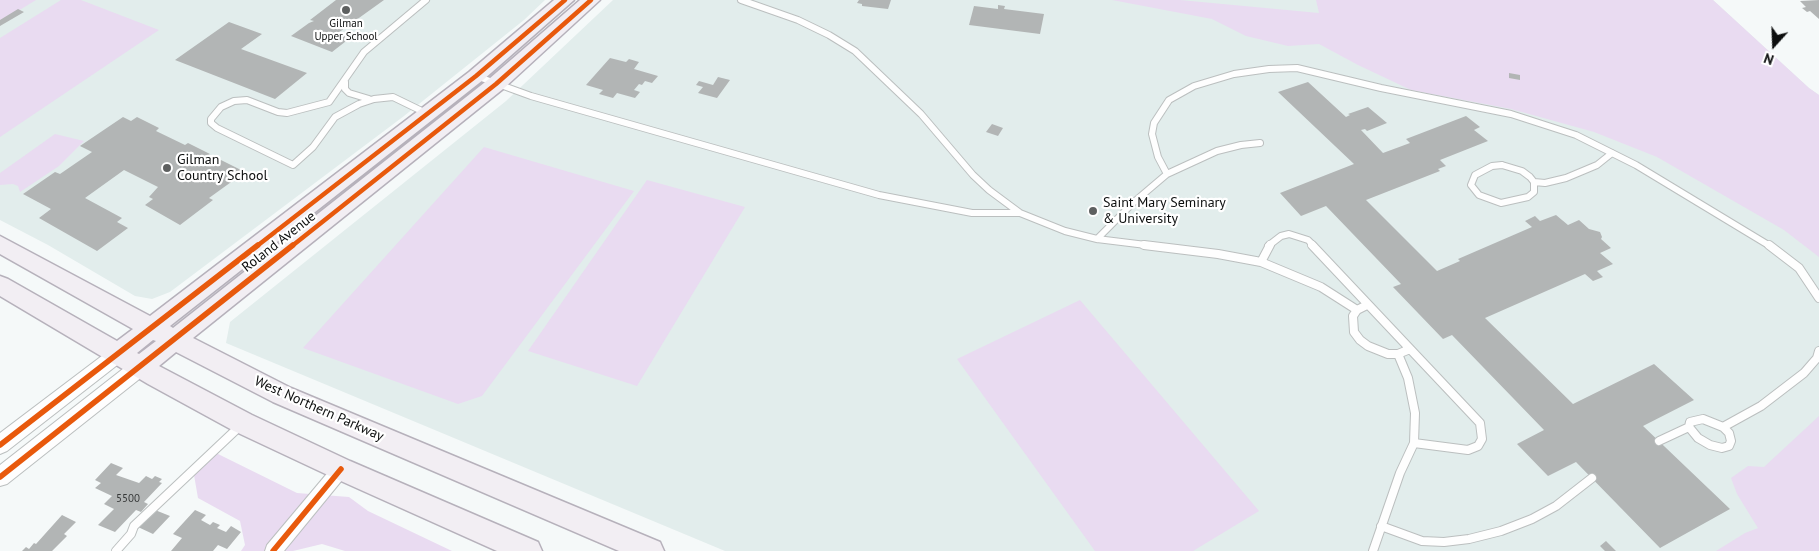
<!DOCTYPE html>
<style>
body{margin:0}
#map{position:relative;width:1819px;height:551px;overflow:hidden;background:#f5f9f9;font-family:"PT Sans",sans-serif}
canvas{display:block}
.north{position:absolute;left:1749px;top:20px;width:50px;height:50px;-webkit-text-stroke:4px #fff;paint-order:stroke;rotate:200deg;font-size:14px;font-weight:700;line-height:20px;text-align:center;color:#0c0e0e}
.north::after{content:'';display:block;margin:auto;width:18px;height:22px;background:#0c0e0e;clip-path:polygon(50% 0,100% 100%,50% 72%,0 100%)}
</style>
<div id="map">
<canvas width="1819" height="551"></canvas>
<div class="north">N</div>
</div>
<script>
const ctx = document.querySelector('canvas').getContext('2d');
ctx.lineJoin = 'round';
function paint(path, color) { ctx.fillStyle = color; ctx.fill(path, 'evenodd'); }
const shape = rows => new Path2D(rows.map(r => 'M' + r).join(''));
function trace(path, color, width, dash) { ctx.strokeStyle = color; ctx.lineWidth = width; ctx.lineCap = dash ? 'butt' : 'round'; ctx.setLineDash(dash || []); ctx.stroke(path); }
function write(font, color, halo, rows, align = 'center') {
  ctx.font = font + ' "PT Sans",sans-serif'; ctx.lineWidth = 4.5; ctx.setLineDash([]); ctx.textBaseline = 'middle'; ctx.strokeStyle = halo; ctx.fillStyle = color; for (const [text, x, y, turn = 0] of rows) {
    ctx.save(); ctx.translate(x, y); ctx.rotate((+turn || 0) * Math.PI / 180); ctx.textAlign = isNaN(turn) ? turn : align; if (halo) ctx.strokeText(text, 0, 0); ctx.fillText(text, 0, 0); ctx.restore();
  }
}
paint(shape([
 [0,0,545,0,524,20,404,116,170,292,152,299,135,296,48,245,0,220],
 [613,0,1713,0,1809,88,1819,95,1819,551,725,551,226,343,230,322,506,101]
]), '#e2edec');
paint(shape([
 [0,0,36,0,0,22],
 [61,0,81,0,159,30,0,137,0,38],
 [1112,0,1180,0,1319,13,1316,0,1713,0,1809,88,1819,95,1819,257,1784,230,1657,157,1594,132,1511,109,1411,90,1358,65,1319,44,1288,46,1246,36,1212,19],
 [55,134,84,141,59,166,20,192,18,186,13,184,0,185,0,173],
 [484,147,634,191,482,396,458,404,303,348],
 [647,180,745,207,637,386,528,351],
 [1080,300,1259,511,1193,551,1095,551,957,359],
 [1819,416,1819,551,1716,551,1745,533,1758,528,1737,494,1731,478,1748,466,1764,467],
 [216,453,297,493,349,497,368,511,452,551,345,551,322,544,293,551,241,551,245,545,240,521,198,498,194,475]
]), '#e9dbf1');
paint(shape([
 [336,0,384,0,338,33,350,38,332,52,291,36,309,23,314,21,310,20],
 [859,0,891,0,888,9,862,6,862,4,857,3],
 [1819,0,1819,19,1810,11,1807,12,1802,8,1806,7,1800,1],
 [998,5,1005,6,1004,9,1044,14,1040,34,969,25,974,6,998,9],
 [18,9,24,12,0,26,0,20],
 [229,22,262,34,241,49,307,73,275,99,175,60],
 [610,58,626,62,629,59,639,62,634,69,658,76,652,83,645,81,642,85,639,84,634,90,640,92,635,98,617,93,613,98,599,94,603,90,586,85],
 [1509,73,1520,75,1520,80,1509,78],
 [718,77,730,80,717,98,698,93,703,87,696,85,699,81,713,85],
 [1308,82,1346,117,1350,115,1348,114,1368,107,1387,123,1367,131,1365,129,1361,130,1383,153,1410,143,1406,139,1466,116,1480,127,1474,130,1488,141,1440,160,1446,166,1438,169,1440,171,1366,200,1437,271,1460,261,1458,259,1532,227,1525,221,1535,216,1540,221,1556,215,1568,225,1579,220,1589,229,1600,232,1602,237,1601,239,1611,248,1600,253,1613,264,1597,271,1603,277,1593,281,1585,274,1485,318,1573,404,1654,364,1694,400,1643,426,1730,509,1660,548,1576,462,1548,476,1517,444,1544,430,1452,335,1443,339,1393,287,1401,284,1326,206,1301,216,1280,193,1354,164,1278,92],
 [123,117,131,121,137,117,159,128,156,131,185,145,188,143,210,154,207,156,218,162,221,160,245,172,209,198,213,200,180,225,145,205,153,199,149,197,158,187,124,170,85,198,122,218,117,222,128,228,97,251,39,218,51,209,23,194,55,172,60,174,92,152,80,146],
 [992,124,1003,128,998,136,986,132],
 [111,463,123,468,116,475,139,483,146,476,152,479,155,476,162,479,159,482,162,483,144,502,148,504,141,512,136,510,115,532,98,525,114,509,104,504,112,496,95,488,101,483,95,480],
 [155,510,170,516,153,534,138,527],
 [195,510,206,515,201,520,210,525,213,522,220,525,217,528,226,532,231,526,241,532,227,549,218,545,213,551,171,551,182,538,173,534],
 [62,515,76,522,64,534,67,536,52,551,22,551,26,547,29,549,34,543,36,544],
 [1606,541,1616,551,1605,551,1600,546]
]), '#b2b5b5');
const serviceFar1 = shape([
 [426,0,364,52,329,102,287,113,278,112,247,100,234,101,221,107,211,119,211,123,217,128,293,165,313,147,335,117,359,104,374,99,393,97,428,114],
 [741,0,798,20,829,35,855,51,921,114,973,175,989,190,1020,213,1065,231,1097,239,1154,246],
 [476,76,531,96,879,195,972,213,1020,213],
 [345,82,345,89,349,93,369,99],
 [1502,165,1522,171,1530,177,1534,182,1534,192,1528,197,1501,203,1479,195,1471,185,1475,175,1492,166,1502,165],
 [1167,174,1158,157,1152,134,1154,123,1169,100,1194,86,1234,74,1269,69,1297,68,1381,88,1511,114,1576,135,1636,165,1770,246],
 [1534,182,1545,183,1566,178,1597,165,1612,153],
 [1097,239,1134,202,1167,174,1217,151,1241,145,1260,143],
 [1268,246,1281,236,1289,234,1308,240,1314,246]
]);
const service = shape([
 [1144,245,1218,254,1261,262,1321,287,1357,310],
 [1312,245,1480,423,1482,439,1478,446,1468,450,1414,443],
 [1769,245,1799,268,1819,298],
 [1261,262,1270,245],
 [1367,305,1357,310,1353,316,1354,332,1360,340,1368,346,1388,354,1398,354,1410,349],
 [1703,419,1723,427,1729,433,1731,441,1729,446,1722,448,1710,445,1698,438,1689,427,1690,422,1703,419],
 [1723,427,1761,406,1804,373,1817,358,1819,351],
 [1659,441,1689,427],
 [1381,526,1422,541,1444,542,1469,539,1501,531,1532,519,1556,506,1592,478],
 [116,551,131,534,134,526,240,426],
 [1373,551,1400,473,1414,443,1415,413,1408,378,1398,354]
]);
const minor = shape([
 [341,462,347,464,349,469,347,474,284,551,265,551,267,545,335,464,341,462]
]);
const tertiary = shape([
 [118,346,125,349,127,354,125,359,7,451,0,454,0,433,111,349,118,346],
 [140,359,147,361,149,367,147,373,7,484,0,486,0,465,133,361,140,359]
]);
const primary = shape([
 [554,0,574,0,483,80,170,326,173,328,489,79,580,0,600,0,503,89,193,338,291,388,660,542,664,551,619,551,273,402,176,352,159,366,252,415,350,461,538,542,542,551,497,551,332,477,234,431,148,384,0,296,0,276,8,279,117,341,133,329,0,254,0,236,150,316,469,72,554,0],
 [153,340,156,341,139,354,137,353,153,340]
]);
trace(serviceFar1, '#bbbfbf', 8);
trace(service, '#bbbfbf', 10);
trace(minor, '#bbbfbf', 2);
trace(tertiary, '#bbbfbf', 2);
trace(primary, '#b6b1bb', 3);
trace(serviceFar1, '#fefefe', 6);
trace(service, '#fefefe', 8);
paint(minor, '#fefefe');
paint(tertiary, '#fefefe');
paint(primary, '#f2eef3');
trace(shape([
 [257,246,476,76,565,0],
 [292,246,496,84,591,0]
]), '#e8590c', 4.5);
trace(shape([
 [0,445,258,245],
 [0,477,293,245],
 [273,551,341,469]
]), '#e8590c', 5.5);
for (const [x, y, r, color] of [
 [346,10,5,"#5e6060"],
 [167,168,5,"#5e6060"],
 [1093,211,5,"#5e6060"]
]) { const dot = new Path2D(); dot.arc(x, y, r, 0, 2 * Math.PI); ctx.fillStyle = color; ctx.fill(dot); trace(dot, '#fff', 2); }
write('11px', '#0c0e0e', '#fff', [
 ["Gilman",346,24],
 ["Upper School",346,37]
]);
write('11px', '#363838', null, [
 ["5500",128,499]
]);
write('14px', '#0c0e0e', '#fff', [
 ["Gilman",177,160],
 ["Country School",177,176],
 ["Saint Mary Seminary",1103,203],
 ["& University",1103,219]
], 'left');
write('14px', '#0c0e0e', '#fff', [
 ["Roland Avenue",279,242,-38],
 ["West Northern Parkway",319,409,24]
]);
</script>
